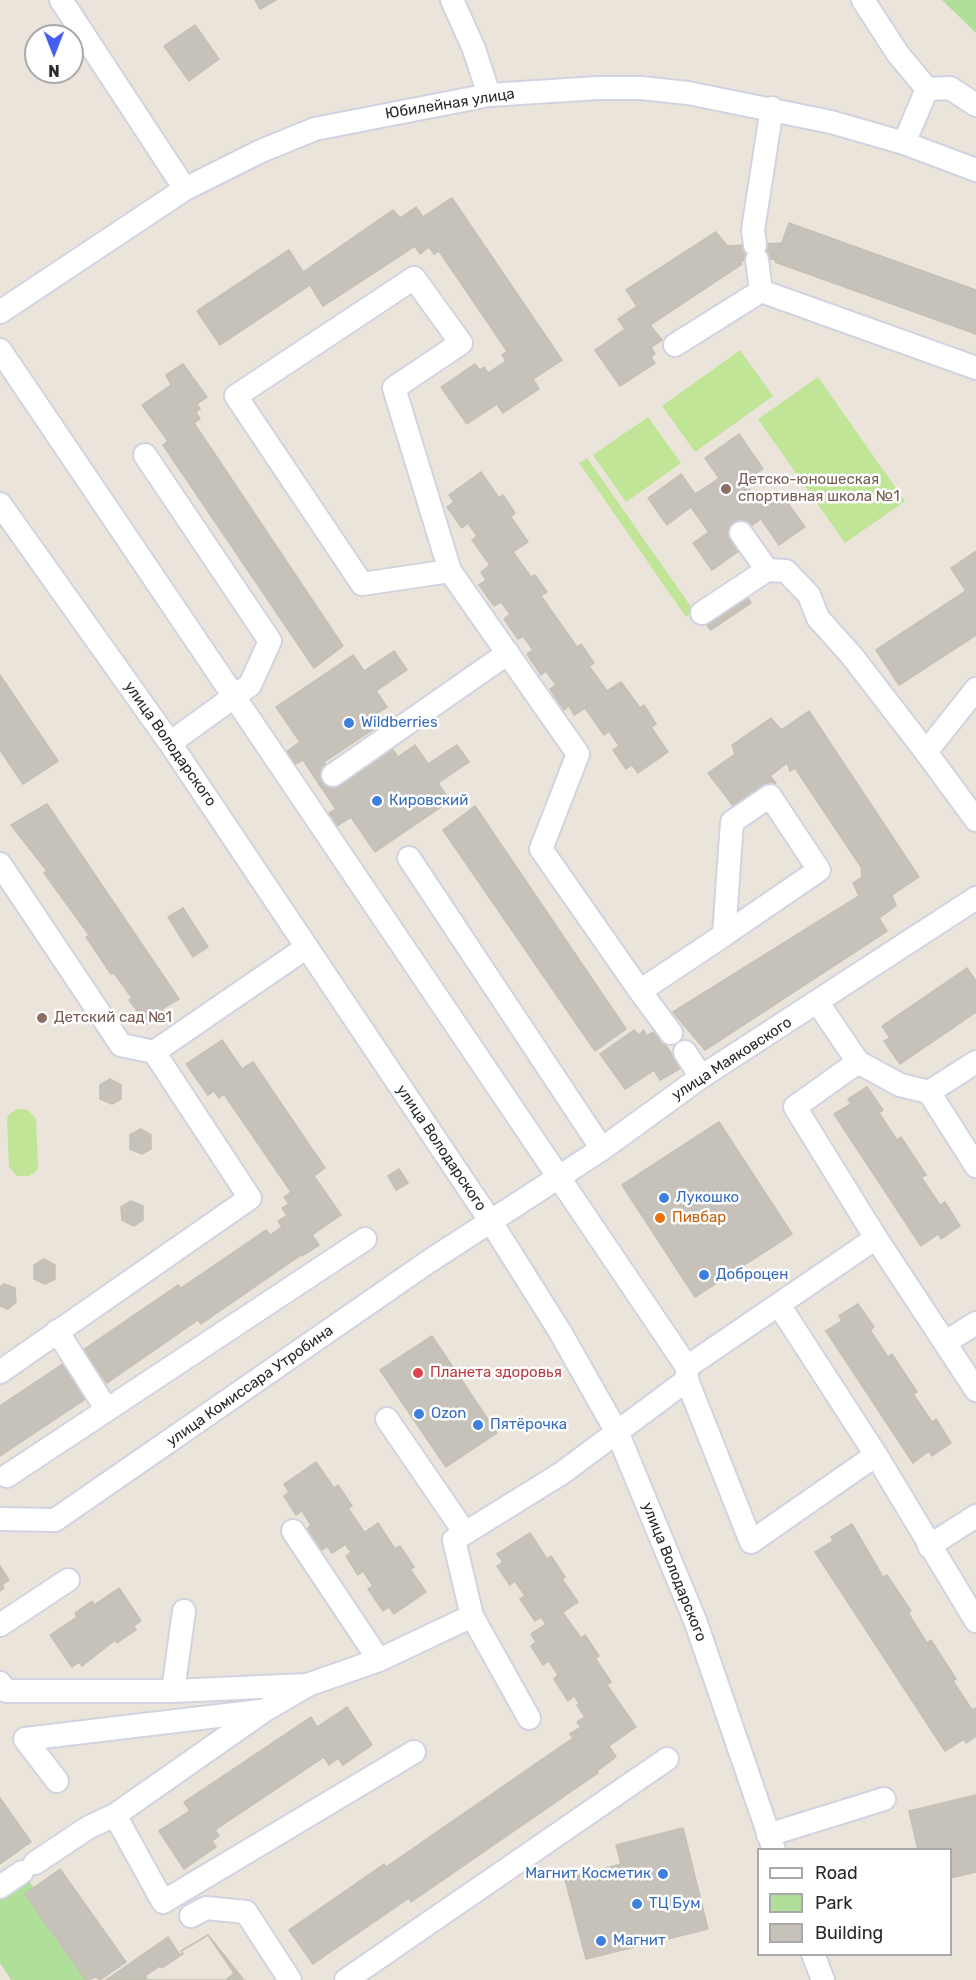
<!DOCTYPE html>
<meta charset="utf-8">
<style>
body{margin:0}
#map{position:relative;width:976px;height:1980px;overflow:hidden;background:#eae4db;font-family:Rubik,sans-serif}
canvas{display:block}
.legend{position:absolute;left:757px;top:1848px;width:195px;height:108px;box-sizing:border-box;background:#fff;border:2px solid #a9a9a9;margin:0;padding:8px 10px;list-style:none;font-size:18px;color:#292929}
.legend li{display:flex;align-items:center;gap:12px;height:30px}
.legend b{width:30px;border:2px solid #a9a9a9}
.north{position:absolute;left:24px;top:24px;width:60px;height:60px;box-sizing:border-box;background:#fff;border:2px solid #a9a9a9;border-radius:50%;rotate:180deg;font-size:16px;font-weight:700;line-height:24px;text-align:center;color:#292929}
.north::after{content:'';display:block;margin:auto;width:21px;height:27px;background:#445fef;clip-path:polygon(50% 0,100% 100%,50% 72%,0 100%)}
</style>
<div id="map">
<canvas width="976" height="1980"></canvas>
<ul class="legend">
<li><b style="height:8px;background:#fff"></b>Road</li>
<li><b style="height:16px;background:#b0de9b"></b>Park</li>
<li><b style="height:16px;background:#c6c2ba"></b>Building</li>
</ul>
<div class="north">N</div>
</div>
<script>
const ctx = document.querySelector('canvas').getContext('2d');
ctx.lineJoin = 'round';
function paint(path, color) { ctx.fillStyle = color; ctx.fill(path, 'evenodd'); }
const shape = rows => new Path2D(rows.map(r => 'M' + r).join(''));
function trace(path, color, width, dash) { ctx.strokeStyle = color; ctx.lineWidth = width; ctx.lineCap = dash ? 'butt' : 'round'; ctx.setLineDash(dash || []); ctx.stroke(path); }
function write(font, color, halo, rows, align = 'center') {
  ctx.font = font + ' Rubik,sans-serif'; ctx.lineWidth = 5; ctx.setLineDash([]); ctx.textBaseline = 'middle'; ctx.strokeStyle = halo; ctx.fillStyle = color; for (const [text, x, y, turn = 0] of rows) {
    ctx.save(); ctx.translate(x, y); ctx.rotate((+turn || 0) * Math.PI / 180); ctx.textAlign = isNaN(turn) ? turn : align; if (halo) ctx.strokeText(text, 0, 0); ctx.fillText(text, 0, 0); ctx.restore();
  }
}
paint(shape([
 [942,0,976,0,976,33],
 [29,1881,34,1888,25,1894,86,1980,11,1980,0,1963,0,1900]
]), '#b0de9b');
paint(shape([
 [740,350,773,396,695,452,662,406],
 [818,377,905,501,845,543,758,419],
 [648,417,681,463,626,502,593,455],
 [587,458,694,611,686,617,579,463],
 [17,1109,28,1110,36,1119,38,1165,37,1171,29,1176,17,1176,9,1167,7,1121,8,1115]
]), '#c1e597');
const building = shape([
 [255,0,276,0,260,9,255,0],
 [195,25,219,59,189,81,164,46,195,25],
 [452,198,562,360,533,379,539,389,503,413,497,404,467,424,441,387,475,364,480,370,484,367,488,373,506,361,502,355,507,351,439,251,434,254,429,247,420,254,415,246,323,306,310,285,220,345,197,311,289,250,303,272,393,210,400,218,416,207,423,217,452,198],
 [789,223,976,290,976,334,775,262,789,223],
 [716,232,742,264,650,325,662,340,651,347,655,354,651,357,655,363,620,386,595,350,625,329,618,319,637,306,626,290,716,232],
 [782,243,776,259,739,261,727,246,782,243],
 [183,364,207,397,197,404,200,409,196,412,200,419,194,423,343,646,314,668,163,445,168,441,142,405,171,385,166,375,183,364],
 [739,434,763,469,744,482,761,505,780,492,805,527,779,545,761,519,720,548,691,507,667,525,648,498,681,474,695,494,708,486,719,478,705,458,739,434],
 [481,472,499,498,503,495,515,513,511,517,528,542,513,552,531,577,535,575,547,592,541,596,577,647,581,644,594,663,589,666,607,691,621,682,640,708,644,705,656,724,651,727,668,752,638,773,632,765,626,769,613,750,619,746,609,731,604,735,585,708,574,715,569,706,564,710,550,689,556,685,546,671,541,675,527,654,533,650,523,636,518,639,504,619,510,614,501,602,494,606,479,585,486,580,481,572,490,565,472,540,477,536,468,523,462,528,447,507,454,502,449,495,481,472],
 [709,532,720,548,732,540,739,551,712,570,693,543,709,532],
 [976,551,976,635,899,685,876,650,966,591,951,568,976,551],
 [743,591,751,603,711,630,702,619,743,591],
 [394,651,407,670,376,691,387,707,371,717,378,726,324,762,333,775,319,784,303,760,295,764,287,751,300,742,276,707,353,655,364,671,394,651],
 [0,675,58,761,23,784,0,750,0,675],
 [809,711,919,877,892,895,896,906,879,918,887,931,705,1050,673,1012,859,896,853,883,862,877,861,867,795,768,790,771,787,763,770,776,776,783,738,812,708,773,735,754,732,745,771,718,781,730,809,711],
 [415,745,428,764,457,745,469,762,438,783,450,801,375,852,351,817,337,826,328,814,336,809,319,784,333,775,340,786,393,750,398,757,415,745],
 [47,804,179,999,162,1009,165,1013,147,1024,129,1000,132,998,114,973,111,974,86,937,89,935,44,873,47,871,11,825,47,804],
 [475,806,626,1029,595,1051,443,830,475,806],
 [183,908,208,947,193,957,168,917,183,908],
 [967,968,976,981,976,1012,900,1064,884,1041,890,1038,882,1026,967,968],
 [634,1030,639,1035,644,1030,646,1036,656,1031,681,1068,660,1080,654,1070,625,1089,600,1054,634,1030],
 [222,1040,242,1069,253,1062,325,1168,314,1176,341,1215,312,1235,319,1245,302,1256,278,1221,287,1215,282,1208,289,1204,284,1197,291,1192,224,1094,219,1098,214,1091,208,1095,186,1064,222,1040],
 [110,1079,121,1085,121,1099,112,1104,100,1099,100,1085,110,1079],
 [867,1087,883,1110,879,1113,897,1140,901,1137,926,1175,921,1177,940,1205,945,1202,960,1226,941,1239,938,1234,921,1246,834,1114,851,1104,848,1099,867,1087],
 [719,1122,792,1234,695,1297,622,1185,719,1122],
 [141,1129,151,1135,151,1149,142,1154,130,1149,130,1135,141,1129],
 [399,1169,408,1183,396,1190,388,1176,399,1169],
 [131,1201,143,1206,143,1220,134,1226,122,1220,121,1207,131,1201],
 [282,1227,301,1255,201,1324,198,1320,107,1383,83,1350,178,1285,181,1288,266,1230,270,1235,282,1227],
 [44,1259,55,1265,55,1279,45,1284,34,1279,34,1265,44,1259],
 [4,1284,15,1288,16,1302,8,1309,0,1306,0,1287,4,1284],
 [858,1304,874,1327,870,1330,888,1357,892,1354,917,1392,913,1394,932,1422,936,1419,951,1443,932,1456,929,1451,913,1463,826,1331,842,1321,839,1316,858,1304],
 [432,1336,497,1433,446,1467,380,1370,432,1336],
 [64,1363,87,1398,0,1456,0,1406,64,1363],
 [316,1462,334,1488,338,1485,352,1506,348,1508,364,1532,332,1553,327,1546,321,1551,307,1529,311,1525,302,1511,296,1515,284,1496,289,1492,284,1484,316,1462],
 [378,1523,395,1549,400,1546,414,1567,410,1569,426,1592,394,1614,389,1607,383,1611,368,1589,373,1586,363,1571,358,1575,346,1556,351,1552,346,1545,378,1523],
 [852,1524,883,1577,887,1575,911,1611,908,1613,927,1643,931,1640,956,1679,953,1681,972,1710,976,1708,976,1736,966,1743,964,1739,945,1751,815,1552,833,1541,831,1537,852,1524],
 [530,1533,547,1559,551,1556,565,1577,562,1579,578,1602,546,1624,541,1617,535,1621,520,1599,525,1596,515,1581,510,1585,497,1566,503,1562,497,1554,530,1533],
 [0,1566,9,1580,2,1585,4,1588,0,1591,0,1566],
 [119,1588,141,1621,134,1626,136,1630,117,1643,115,1640,82,1666,79,1662,72,1667,50,1635,77,1617,75,1613,92,1601,94,1605,119,1588],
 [563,1613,581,1638,585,1635,599,1656,595,1658,611,1682,579,1703,574,1696,568,1701,554,1679,558,1675,549,1661,543,1665,531,1646,536,1642,531,1634,563,1613],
 [607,1685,636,1727,609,1746,616,1757,597,1771,598,1773,411,1902,409,1898,313,1964,289,1930,384,1864,386,1867,573,1738,570,1734,581,1727,577,1722,585,1717,577,1705,607,1685],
 [347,1707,372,1745,343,1765,338,1758,329,1765,324,1757,215,1830,219,1836,212,1841,216,1847,184,1869,159,1831,190,1811,184,1802,311,1717,317,1727,347,1707],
 [976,1795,976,1872,950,1878,950,1850,918,1850,909,1811,976,1795],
 [0,1798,31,1842,0,1864,0,1798],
 [683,1828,708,1929,586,1959,565,1879,621,1864,616,1845,683,1828],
 [60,1869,126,1962,100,1980,96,1977,86,1980,25,1894,60,1869],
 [208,1935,244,1980,106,1980,168,1937,180,1955,183,1954,181,1951,208,1935],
 [208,1935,234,1973,226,1980,144,1980,147,1978,145,1976,160,1966,162,1968,183,1954,181,1951,208,1935]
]);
paint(building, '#c6c2ba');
trace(building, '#c5c0b5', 1.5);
const minor = shape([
 [61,0,185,189],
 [452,0,474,49,489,95],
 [863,0,898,54,927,89],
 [927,89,950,88,976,105],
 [904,143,927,89],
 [755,245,753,230,772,108],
 [757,260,761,291,976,368],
 [414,278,461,343,394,388,450,571,362,584,236,396,414,278],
 [0,312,185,189,261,151,315,129,489,95,598,88,641,88,688,93,831,122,904,143,976,170],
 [675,345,761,291],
 [0,350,687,1367,687,1380,751,1542,876,1455],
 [145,455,270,641,250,685,170,743],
 [0,504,170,743,491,1222,559,1330,618,1434,696,1623,774,1850],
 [741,533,767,570,786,571,809,595,818,618,852,656,926,752],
 [450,571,578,754,541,849,640,991,724,935,732,822,770,796,819,870,724,935],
 [702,613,767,570],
 [976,689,926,752,976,820],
 [333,775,508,653],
 [409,858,602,1149],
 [0,864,121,1045,154,1052,250,1198,0,1372],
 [640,991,671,1033],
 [818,1003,858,1062,795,1107,876,1238,976,1390],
 [154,1052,307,947],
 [685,1052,701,1077],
 [858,1062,900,1085,929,1092,976,1166],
 [929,1092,976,1062],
 [779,1305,876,1455,976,1621],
 [57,1331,107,1410],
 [946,1342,976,1323],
 [687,1367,876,1238],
 [387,1419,465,1533],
 [7,1476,365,1239],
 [0,1519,55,1520,431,1260,602,1149,701,1077,976,898],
 [293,1531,379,1660],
 [929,1546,976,1516],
 [472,1616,529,1718],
 [0,1625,68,1580],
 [0,1683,6,1691,173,1691,306,1685],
 [173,1691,184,1611],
 [57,1781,25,1739,260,1711],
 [115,1815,163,1902,414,1752],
 [768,1835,884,1799],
 [35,1863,89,1827,115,1815,265,1710,310,1684,379,1660,472,1616,454,1540,562,1473,687,1380],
 [0,1887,22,1872],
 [191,1916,206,1908,246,1912,290,1980],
 [813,1954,823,1980],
 [346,1980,667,1759]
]);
trace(minor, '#d1d3e1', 26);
trace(minor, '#fff', 22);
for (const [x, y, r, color] of [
 [726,489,6,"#8d6e63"],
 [349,723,6,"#3f7fe0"],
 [377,801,6,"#3f7fe0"],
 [42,1018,6,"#8d6e63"],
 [664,1198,6,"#3f7fe0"],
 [660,1218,6,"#e8710a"],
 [704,1275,6,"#3f7fe0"],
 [418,1373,6,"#e0444e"],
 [419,1414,6,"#3f7fe0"],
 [478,1425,6,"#3f7fe0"],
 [663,1874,6,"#3f7fe0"],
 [637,1904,6,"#3f7fe0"],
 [601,1941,6,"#3f7fe0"]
]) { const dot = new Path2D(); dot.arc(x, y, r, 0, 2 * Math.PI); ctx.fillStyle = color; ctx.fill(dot); trace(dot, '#fff', 2); }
write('15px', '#292929', '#fff', [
 ["Юбилейная улица",450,104,-9],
 ["улица Володарского",170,744,55],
 ["улица Маяковского",732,1059,-33],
 ["улица Володарского",441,1148,56],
 ["улица Комиссара Утробина",250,1386,-35],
 ["улица Володарского",674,1572,68]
]);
write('15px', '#785e54', '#fff', [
 ["Детско-юношеская",738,480],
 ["спортивная школа №1",738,497],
 ["Детский сад №1",54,1018]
], 'left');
write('15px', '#366cbe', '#fff', [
 ["Wildberries",361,723],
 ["Кировский",389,801],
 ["Лукошко",676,1198],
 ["Доброцен",716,1275],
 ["Ozon",431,1414],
 ["Пятёрочка",490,1425],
 ["Магнит Косметик",651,1874,"right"],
 ["ТЦ Бум",649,1904],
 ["Магнит",613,1941]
], 'left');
write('15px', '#c56008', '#fff', [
 ["Пивбар",672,1218]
], 'left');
write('15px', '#be3a42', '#fff', [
 ["Планета здоровья",430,1373]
], 'left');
</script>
